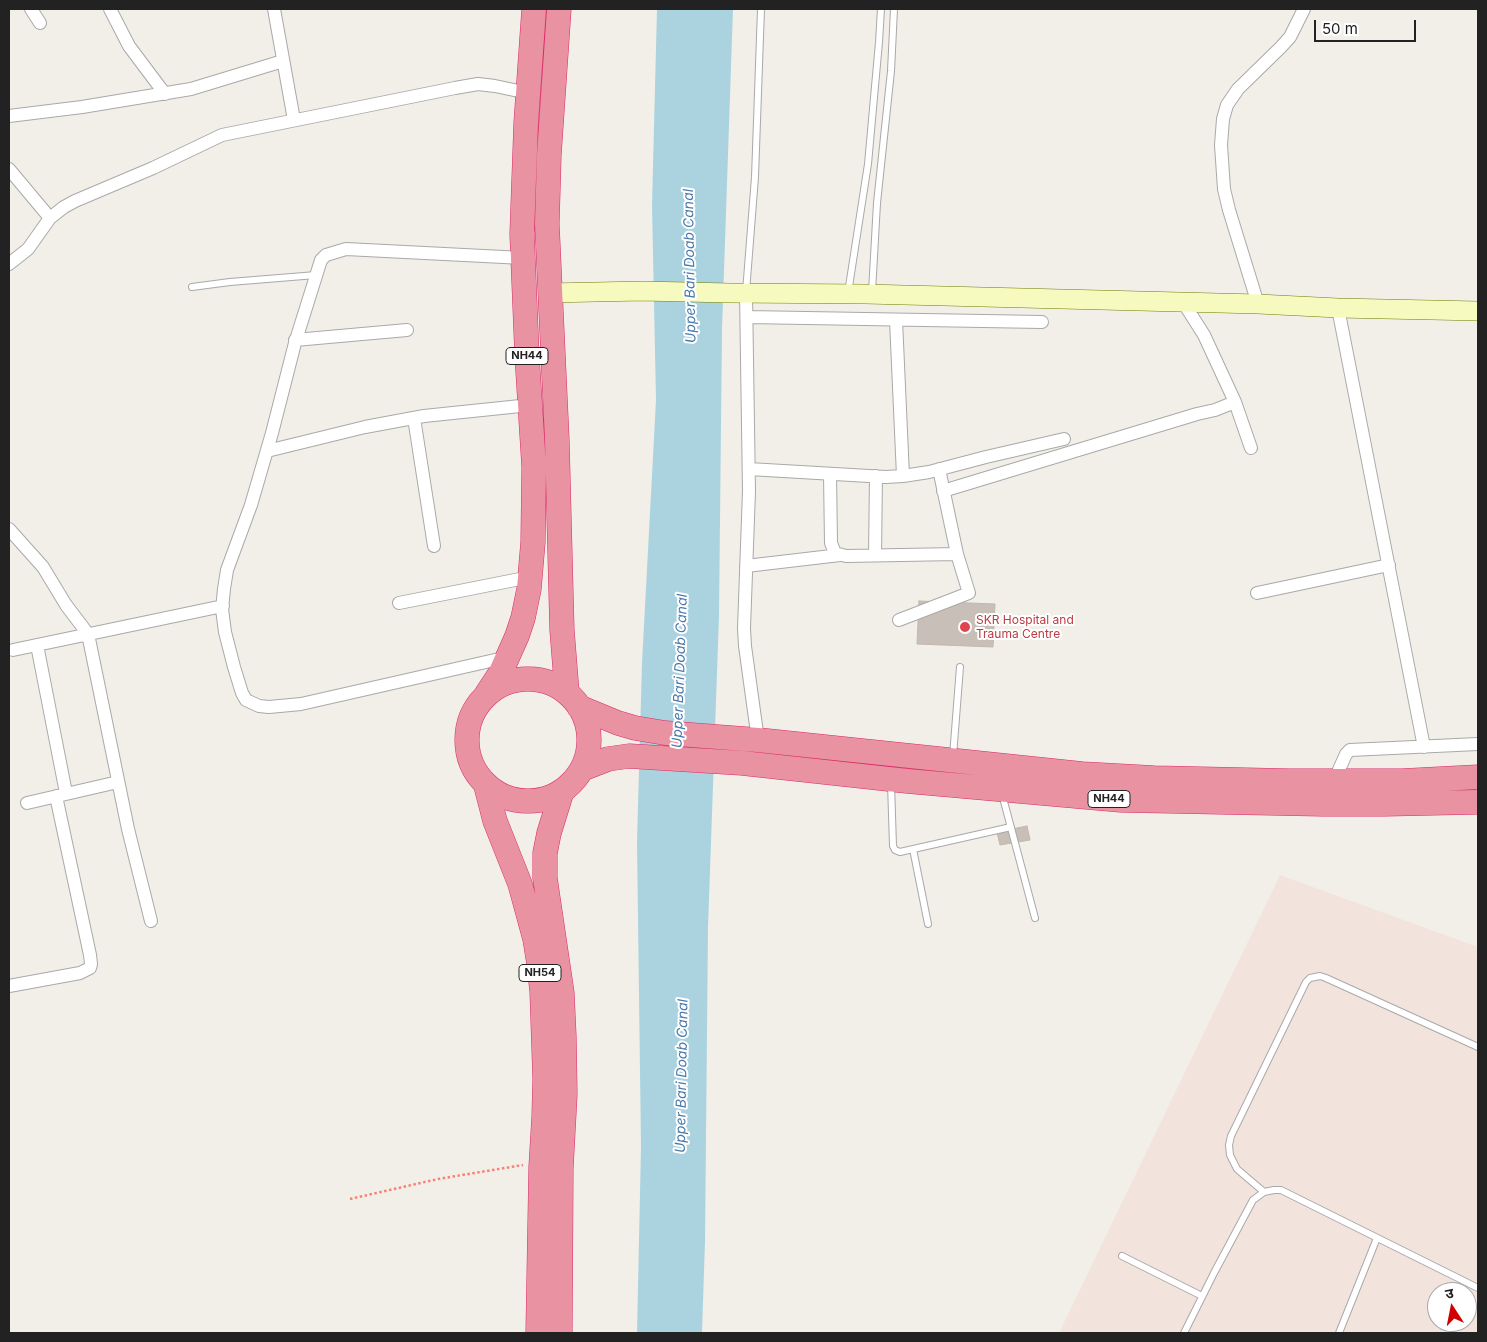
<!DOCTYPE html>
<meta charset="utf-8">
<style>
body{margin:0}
#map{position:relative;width:1487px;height:1342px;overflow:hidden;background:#f2efe9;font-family:Inter,"Noto Sans Devanagari",sans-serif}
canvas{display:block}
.frame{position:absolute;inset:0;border:10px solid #222;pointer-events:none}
.north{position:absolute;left:1427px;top:1282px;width:50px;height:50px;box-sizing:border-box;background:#fff;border:1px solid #a7a7a7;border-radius:50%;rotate:349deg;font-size:14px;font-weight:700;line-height:20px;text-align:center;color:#222}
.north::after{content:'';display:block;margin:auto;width:18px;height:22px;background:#d40000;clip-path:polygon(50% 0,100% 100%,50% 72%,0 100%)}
.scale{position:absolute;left:1314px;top:20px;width:102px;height:22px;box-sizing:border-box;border:2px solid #222;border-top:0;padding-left:6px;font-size:15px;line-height:18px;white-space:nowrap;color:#222;-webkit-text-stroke:4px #fff;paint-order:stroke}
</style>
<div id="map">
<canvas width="1487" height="1342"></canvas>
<div class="frame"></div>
<div class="north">उ</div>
<div class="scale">50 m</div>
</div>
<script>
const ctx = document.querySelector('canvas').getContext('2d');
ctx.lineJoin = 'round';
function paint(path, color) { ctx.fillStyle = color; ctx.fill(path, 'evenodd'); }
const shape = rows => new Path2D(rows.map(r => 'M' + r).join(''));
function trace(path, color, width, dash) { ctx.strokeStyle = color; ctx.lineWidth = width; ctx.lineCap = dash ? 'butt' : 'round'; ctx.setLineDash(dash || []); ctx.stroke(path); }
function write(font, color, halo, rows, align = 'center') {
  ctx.font = font + ' Inter,sans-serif'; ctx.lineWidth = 4; ctx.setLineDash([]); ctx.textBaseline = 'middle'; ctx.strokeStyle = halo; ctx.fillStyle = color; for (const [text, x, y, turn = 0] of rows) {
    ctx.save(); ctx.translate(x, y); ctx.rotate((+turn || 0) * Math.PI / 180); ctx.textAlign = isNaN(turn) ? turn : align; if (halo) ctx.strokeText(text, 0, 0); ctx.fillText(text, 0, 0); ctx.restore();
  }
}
paint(shape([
 [1280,875,1478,947,1478,1333,1059,1333],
 [1437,1292,1467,1292,1467,1322,1437,1322]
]), '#f3e3dd');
paint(shape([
 [657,9,733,9,722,329,719,616,708,927,705,1241,702,1333,637,1333,641,1147,637,842,642,663,656,400,652,205]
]), '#aad3df');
const building = shape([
 [919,601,995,604,993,647,917,644,919,601],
 [1027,826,1030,840,1000,845,997,832,1027,826]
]);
paint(building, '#c7bfb8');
trace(building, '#c4b6ab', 1);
const lane = shape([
 [192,287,230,282,316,275],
 [746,292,755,177,761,9],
 [872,292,877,203,891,71,894,9],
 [848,293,868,164,879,42,881,9],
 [953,756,960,667],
 [891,783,893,846,895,850,900,852,1011,827],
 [1002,794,1035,918],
 [913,849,928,924],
 [1264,1192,1237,1169,1230,1155,1229,1145,1231,1136,1306,982,1310,978,1320,976,1326,978,1478,1047],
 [1122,1256,1202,1296],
 [1184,1333,1214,1273,1253,1200,1264,1192,1274,1190,1281,1190,1478,1288],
 [1339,1333,1377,1238]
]);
const street = shape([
 [31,9,40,23],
 [110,9,129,46,165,94],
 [274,9,294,120],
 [9,116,82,107,191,89,283,61],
 [9,169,50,218],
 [9,264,28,249,50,218,64,207,75,201,153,168,222,135,455,88,478,84,495,86,528,93],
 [746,293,749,491,744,628,745,646,758,740],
 [1258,304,1229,210,1224,189,1221,145,1223,119,1227,105,1238,89,1281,47,1290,37,1304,9],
 [1338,308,1424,747],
 [747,317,1042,322],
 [896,320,903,476],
 [295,340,407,330],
 [1235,402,1251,448],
 [414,418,434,546],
 [267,451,365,427,424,416,530,405],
 [749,469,886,477,903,476,929,472,986,457,1064,439],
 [830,474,831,543,835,553,846,556,957,554,939,469],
 [943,491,1197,414,1215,410,1235,402,1204,335,1183,302],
 [9,529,43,567,66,605,88,634,128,829,151,921],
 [875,555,876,476],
 [746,566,840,555],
 [1257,593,1389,565],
 [399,603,530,577],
 [899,620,969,593,957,554],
 [37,645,66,793],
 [13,650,223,606],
 [508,657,301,704,269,707,259,706,246,700,242,693,234,667,225,632,222,609,224,589,227,570,251,505,272,433,295,343,321,260,326,255,346,249,523,258],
 [1334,781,1346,754,1350,750,1478,744],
 [27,803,118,782],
 [9,986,80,973,90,968,91,964,90,955,56,796]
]);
const secondary = shape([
 [549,293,642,291,730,293,865,294,1258,304,1338,308,1478,311]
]);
const highway = shape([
 [559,9,549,155,547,224,557,440,562,630,567,693],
 '467 740a61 61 0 1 1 122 0a61 61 0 1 1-122 0Z',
 [486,695,501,672,517,636,523,618,529,589,533,542,534,467,527,356,522,234,526,123,534,9],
 [579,707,618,723,635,728,665,733,758,740,1082,774,1154,778,1289,781,1402,781,1478,777],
 [582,769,608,759,629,756,742,763,907,781,1121,800,1323,804,1384,804,1478,802],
 [486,786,495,821,520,884,535,939,539,964,542,991,545,1079,544,1117,541,1167,538,1333],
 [560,1333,561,1168,565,1094,564,1036,562,993,545,878,545,853,549,833,562,791]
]);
trace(lane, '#a9a9a9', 8);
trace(street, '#a9a9a9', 14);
trace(secondary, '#707d05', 20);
trace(highway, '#dc2a67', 25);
trace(shape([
 [350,1199,438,1179,523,1165]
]), '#fa8072', 2.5, [2.5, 2.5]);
trace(lane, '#fff', 6);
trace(street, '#fff', 12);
trace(secondary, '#f7fabf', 19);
trace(highway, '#e892a2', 24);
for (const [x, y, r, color] of [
 [965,627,6,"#e0444e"]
]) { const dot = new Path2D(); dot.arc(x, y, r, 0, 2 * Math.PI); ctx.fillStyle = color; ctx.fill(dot); trace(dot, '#fff', 2); }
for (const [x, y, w] of [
 [527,356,42],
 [1109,799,42],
 [540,973,42]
]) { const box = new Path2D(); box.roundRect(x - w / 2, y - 8.5, w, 17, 4); ctx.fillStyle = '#fff'; ctx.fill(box); trace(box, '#222', 1); }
write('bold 11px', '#222', null, [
 ["NH44",527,356],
 ["NH44",1109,799],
 ["NH54",540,973]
]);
write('12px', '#be3a42', '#fff', [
 ["SKR Hospital and",976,620],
 ["Trauma Centre",976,634]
], 'left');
write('italic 14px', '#4a7aab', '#fff', [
 ["Upper Bari Doab Canal",690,266,-91],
 ["Upper Bari Doab Canal",680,671,-88],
 ["Upper Bari Doab Canal",682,1076,-89]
]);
</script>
